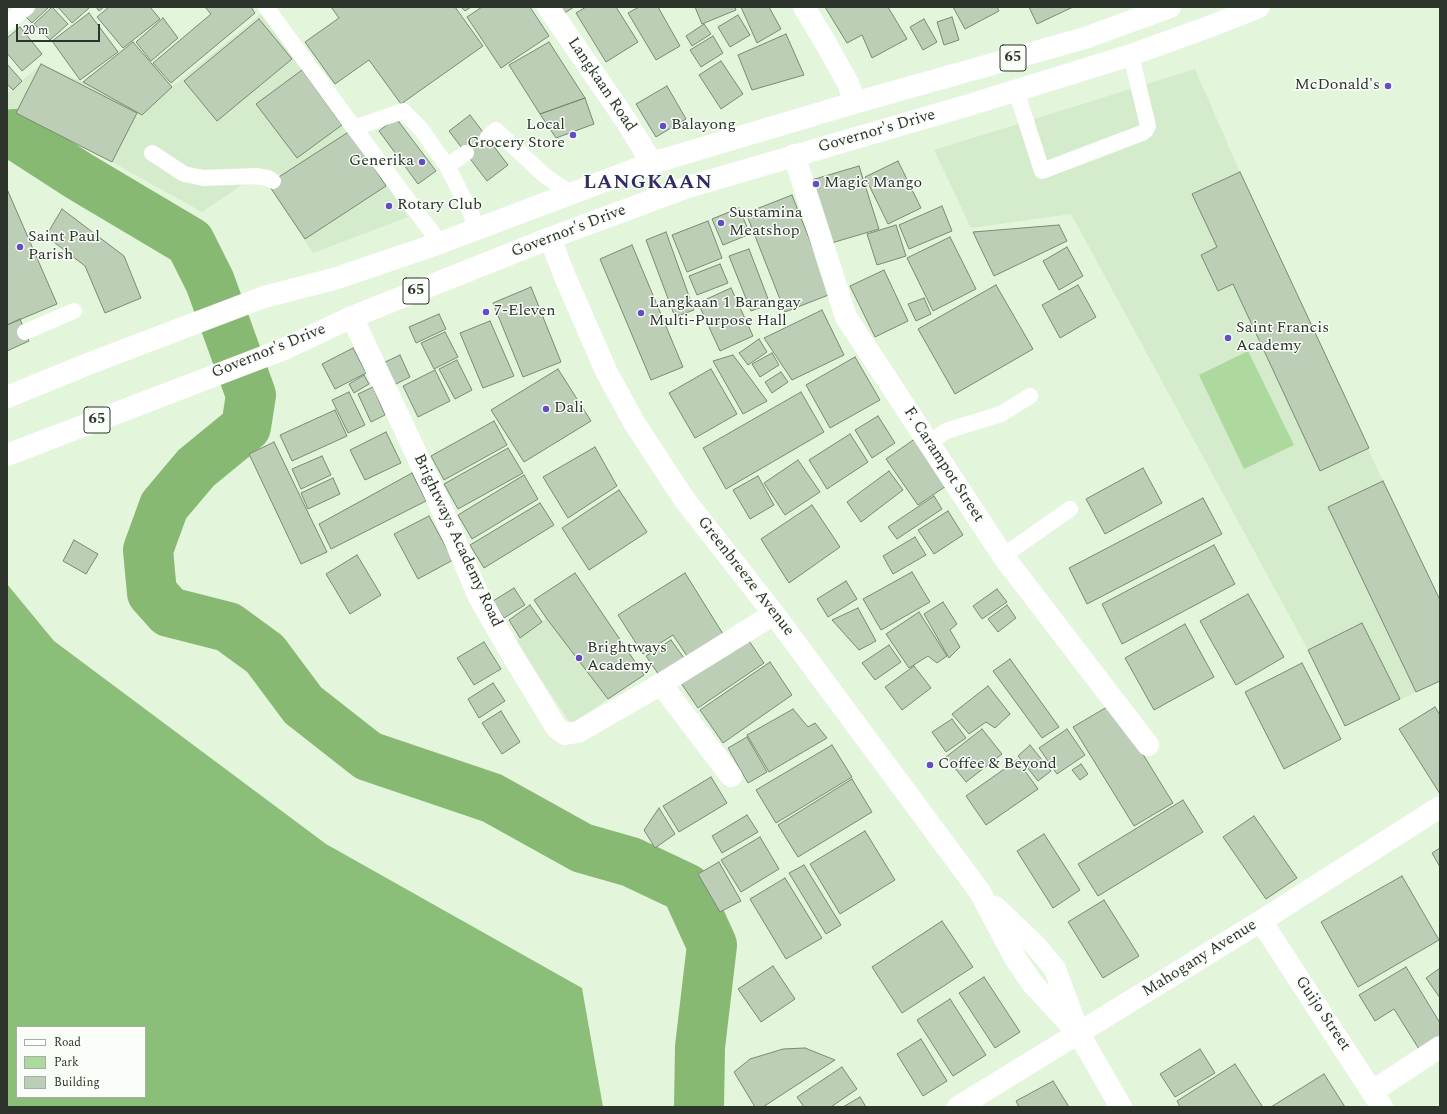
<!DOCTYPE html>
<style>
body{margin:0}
#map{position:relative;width:1447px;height:1114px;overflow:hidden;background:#e3f6dc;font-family:Spectral,serif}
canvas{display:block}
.frame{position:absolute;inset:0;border:8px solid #2d342b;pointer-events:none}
.legend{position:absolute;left:16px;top:1026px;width:130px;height:72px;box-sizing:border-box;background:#fafef9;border:1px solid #a8ada7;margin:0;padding:5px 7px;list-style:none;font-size:12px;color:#2d342b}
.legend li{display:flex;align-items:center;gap:8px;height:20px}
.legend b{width:20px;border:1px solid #a8ada7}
.scale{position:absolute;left:16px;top:24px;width:84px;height:18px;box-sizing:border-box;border:2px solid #2d342b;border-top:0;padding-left:5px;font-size:12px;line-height:14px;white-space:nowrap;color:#2d342b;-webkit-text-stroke:3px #fafef9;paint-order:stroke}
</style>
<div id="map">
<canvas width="1447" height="1114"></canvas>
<div class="frame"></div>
<ul class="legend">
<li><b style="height:5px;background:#fff"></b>Road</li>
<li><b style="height:11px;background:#aed99e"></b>Park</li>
<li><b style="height:11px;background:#bccfb6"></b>Building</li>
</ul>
<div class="scale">20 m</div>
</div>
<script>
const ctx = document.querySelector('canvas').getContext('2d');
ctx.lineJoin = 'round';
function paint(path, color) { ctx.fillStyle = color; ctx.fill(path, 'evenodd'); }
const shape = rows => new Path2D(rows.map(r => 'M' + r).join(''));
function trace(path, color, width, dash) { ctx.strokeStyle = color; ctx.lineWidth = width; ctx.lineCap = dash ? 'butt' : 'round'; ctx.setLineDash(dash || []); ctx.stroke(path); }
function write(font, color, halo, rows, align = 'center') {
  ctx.font = font + ' Spectral,serif'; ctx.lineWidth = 3; ctx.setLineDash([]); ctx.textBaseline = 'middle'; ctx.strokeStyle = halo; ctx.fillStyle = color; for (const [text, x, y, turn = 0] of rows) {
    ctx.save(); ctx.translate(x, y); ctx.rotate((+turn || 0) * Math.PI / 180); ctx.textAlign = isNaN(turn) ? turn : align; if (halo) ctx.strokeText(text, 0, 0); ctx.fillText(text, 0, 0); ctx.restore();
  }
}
paint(shape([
 [262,13,350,131,408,217,313,253,268,184,245,183,202,212,112,162,16,113,7,112,7,94,41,64,83,82,133,42,172,87],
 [1195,69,1240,172,1383,481,1440,600,1440,681,1345,726,1308,650,1071,214,971,228,934,150],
 [575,573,644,675,571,724,515,641,546,619,534,600]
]), '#d4eccc');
paint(shape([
 [1248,351,1294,445,1244,469,1199,375]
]), '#aed99e');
paint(shape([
 [7,584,54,641,326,844,582,988,603,1107,7,1107],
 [17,1027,145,1027,145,1097,17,1097]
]), '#8bbe78');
trace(shape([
 [7,135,14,134,79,176,190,242,210,282,251,395,246,427,196,468,164,506,148,550,152,593,169,612,228,627,265,654,303,705,368,756,492,798,582,848,631,862,686,888,712,945,700,1047,699,1107]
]), '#87b973', 50);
const building = shape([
 [30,7,49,7,32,23,23,14,30,7],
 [52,7,68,24,50,40,34,24,52,7],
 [58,7,88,7,89,8,72,23,58,7],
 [96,7,104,7,99,11,96,7],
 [109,7,150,7,160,19,123,48,97,17,109,7],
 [205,7,251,7,255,13,171,83,153,63,211,14,205,7],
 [331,7,455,7,483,46,401,104,369,60,335,84,305,42,339,18,331,7],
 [461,7,471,7,465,11,461,7],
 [482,7,530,7,549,36,501,68,467,17,482,7],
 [558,7,574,7,563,14,558,7],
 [586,7,616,7,638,42,606,62,576,13,586,7],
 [639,7,658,7,680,46,656,60,628,13,639,7],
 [695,7,735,7,736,10,702,24,695,7],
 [741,7,769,7,781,29,757,43,741,7],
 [825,7,888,7,907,39,872,58,862,35,847,43,825,7],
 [953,7,997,7,999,11,965,29,953,7],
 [1029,7,1073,7,1037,24,1029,7],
 [89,13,118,52,80,80,52,41,89,13],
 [738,15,750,35,730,47,718,27,738,15],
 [952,17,959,40,944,45,937,22,952,17],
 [163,18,178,38,151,61,136,42,163,18],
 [259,19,292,59,217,121,184,81,259,19],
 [924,19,937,42,923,50,910,27,924,19],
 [704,24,711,34,692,46,686,36,704,24],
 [20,27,42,54,22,71,7,53,7,38,20,27],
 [786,34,804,75,752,90,738,55,786,34],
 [713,36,723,53,701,67,690,50,713,36],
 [133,42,172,87,142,115,83,82,133,42],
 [549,42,585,98,540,114,509,65,549,42],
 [721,61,743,94,721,109,699,75,721,61],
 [7,64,22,81,13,90,7,84,7,64],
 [41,64,137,113,112,162,16,113,41,64],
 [302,70,342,125,297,158,256,104,302,70],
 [667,86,686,119,656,137,636,104,667,86],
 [585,98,594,124,556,138,540,114,585,98],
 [470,115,508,165,487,181,449,131,470,115],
 [396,118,436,171,418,184,379,131,396,118],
 [350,131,386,186,305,239,268,184,350,131],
 [898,161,921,208,888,224,865,177,898,161],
 [859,166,879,229,828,244,808,181,859,166],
 [1240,172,1369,448,1320,471,1233,284,1218,291,1201,255,1217,247,1192,194,1240,172],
 [7,189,57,304,7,325,7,189],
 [792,195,831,294,785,312,746,213,792,195],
 [942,206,952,231,909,249,899,225,942,206],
 [739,208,750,234,723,245,712,219,739,208],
 [62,209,124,256,141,298,105,313,85,266,46,236,62,209],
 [708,221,722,258,687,272,672,235,708,221],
 [896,225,906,256,877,265,867,234,896,225],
 [1059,225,1067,241,994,276,973,232,1059,225],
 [666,232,694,310,675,317,646,240,666,232],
 [950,237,976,289,933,311,907,258,950,237],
 [632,245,683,367,651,380,600,259,632,245],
 [1067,247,1083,276,1059,290,1043,261,1067,247],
 [749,249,770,304,751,311,729,256,749,249],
 [720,264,728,283,697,295,689,276,720,264],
 [884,270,908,321,875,337,850,286,884,270],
 [996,285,1033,349,955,394,918,329,996,285],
 [1078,285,1096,317,1060,338,1042,305,1078,285],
 [531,287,561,362,523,377,493,303,531,287],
 [731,288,753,336,720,351,698,303,731,288],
 [924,298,931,314,916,321,908,304,924,298],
 [822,310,844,355,792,380,764,338,822,310],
 [439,314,446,329,416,343,409,327,439,314],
 [20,319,29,341,7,351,7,325,20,319],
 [490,321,514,376,483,388,460,333,490,321],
 [445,332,458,357,434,369,421,343,445,332],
 [759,339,767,352,748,365,739,353,759,339],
 [353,348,366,373,335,389,322,364,353,348],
 [772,353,779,365,760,377,752,364,772,353],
 [400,355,410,377,392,386,381,364,400,355],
 [733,355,767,401,743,414,713,361,733,355],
 [855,357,880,400,830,428,806,385,855,357],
 [457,360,472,390,455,399,439,369,457,360],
 [558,369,591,421,524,462,491,410,558,369],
 [711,369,737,414,695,438,669,393,711,369],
 [435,370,450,401,418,417,403,386,435,370],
 [781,372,788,382,772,393,765,382,781,372],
 [364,375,369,384,354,393,349,384,364,375],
 [373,387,385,415,371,422,358,394,373,387],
 [349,392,365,425,348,433,332,400,349,392],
 [801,392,824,432,726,489,703,448,801,392],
 [335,410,347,436,292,461,280,435,335,410],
 [878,416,895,443,872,458,855,430,878,416],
 [494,421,507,445,444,480,431,456,494,421],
 [386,432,401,463,365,480,350,450,386,432],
 [850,434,868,462,827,489,809,460,850,434],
 [919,436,952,482,918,505,886,459,919,436],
 [274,442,327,552,301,564,249,454,274,442],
 [595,447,617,486,568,518,543,477,595,447],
 [508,448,523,473,458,509,444,484,508,448],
 [322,456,331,475,301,489,292,469,322,456],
 [798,460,820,492,785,515,764,483,798,460],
 [1143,468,1162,503,1105,534,1086,499,1143,468],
 [889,471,903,490,861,522,847,502,889,471],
 [412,473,426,501,331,549,319,524,412,473],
 [524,475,538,499,472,539,458,515,524,475],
 [758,476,774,505,750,519,733,490,758,476],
 [333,478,340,494,308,509,301,493,333,478],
 [1383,481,1440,600,1440,681,1416,692,1328,507,1383,481],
 [619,490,647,532,589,570,562,528,619,490],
 [934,496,942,509,897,539,888,527,934,496],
 [1203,498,1222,534,1087,604,1069,568,1203,498],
 [540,503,554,525,484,568,470,545,540,503],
 [812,505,840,547,789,583,761,539,812,505],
 [948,511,963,535,934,554,918,530,948,511],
 [429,516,453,560,418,579,394,534,429,516],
 [915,537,926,555,893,574,883,556,915,537],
 [74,540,98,554,86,574,63,561,74,540],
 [1214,545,1235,584,1122,644,1102,604,1214,545],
 [357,555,381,595,350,614,326,574,357,555],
 [912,572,930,602,881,630,863,599,912,572],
 [575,573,644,675,608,699,547,619,534,600,575,573],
 [685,573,723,634,687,656,673,635,643,654,618,615,685,573],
 [846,581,857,599,828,617,817,599,846,581],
 [514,588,525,605,504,618,493,601,514,588],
 [997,589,1007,602,982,619,973,606,997,589],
 [1248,594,1284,657,1236,685,1200,621,1248,594],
 [943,602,957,624,950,630,960,647,949,658,924,614,943,602],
 [530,605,542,622,520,638,509,620,530,605],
 [1007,605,1016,618,998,632,988,619,1007,605],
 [858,608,876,641,859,650,832,620,858,608],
 [919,612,947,656,937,663,928,656,909,668,886,634,919,612],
 [1362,623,1400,699,1345,726,1308,650,1362,623],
 [1185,624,1214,677,1154,710,1125,658,1185,624],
 [745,635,764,663,698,708,679,680,745,635],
 [671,640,684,658,659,675,646,656,671,640],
 [484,642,501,669,474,685,457,658,484,642],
 [889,645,901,662,875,680,862,663,889,645],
 [1010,659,1059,727,1042,738,993,671,1010,659],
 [770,662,792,695,723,743,700,710,770,662],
 [1302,663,1341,739,1284,769,1245,692,1302,663],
 [914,666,931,688,902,710,885,687,914,666],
 [493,683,505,701,479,718,468,699,493,683],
 [988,686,1010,714,995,728,986,722,969,734,952,714,988,686],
 [1112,704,1173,803,1134,826,1073,727,1112,704],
 [1435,707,1440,715,1440,794,1399,729,1435,707],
 [793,709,808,727,815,723,827,738,769,772,747,735,793,709],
 [501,711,520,742,502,754,482,723,501,711],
 [952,719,966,738,946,752,932,732,952,719],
 [982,729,1002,754,966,782,946,757,982,729],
 [1067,729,1085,755,1057,774,1039,748,1067,729],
 [747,737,767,772,748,783,728,748,747,737],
 [832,745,852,777,776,823,756,790,832,745],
 [1030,745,1051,771,1038,781,1018,756,1030,745],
 [1017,760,1038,789,986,825,966,796,1017,760],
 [1081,764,1088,774,1080,780,1072,770,1081,764],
 [711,777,727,803,679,832,663,806,711,777],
 [852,779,872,812,798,857,778,825,852,779],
 [1183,800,1203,832,1098,896,1078,864,1183,800],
 [659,808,675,834,655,848,644,830,659,808],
 [747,815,758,832,722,853,712,836,747,815],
 [1254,816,1297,878,1266,899,1223,837,1254,816],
 [865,831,895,880,840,914,810,864,865,831],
 [1044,834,1080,890,1053,908,1017,851,1044,834],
 [760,837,779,869,741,892,721,860,760,837],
 [1440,848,1440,867,1432,853,1440,848],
 [719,862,741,901,720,912,698,874,719,862],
 [804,865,841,925,826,934,789,873,804,865],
 [1402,876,1439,940,1358,987,1321,922,1402,876],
 [785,878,822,938,786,959,750,899,785,878],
 [1104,900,1139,956,1103,978,1068,922,1104,900],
 [942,921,973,967,902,1013,872,967,942,921],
 [773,966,795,999,761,1022,738,989,773,966],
 [1406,967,1440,1023,1440,1036,1419,1049,1394,1009,1375,1021,1359,995,1406,967],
 [1440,968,1440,998,1426,978,1440,968],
 [984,977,1020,1032,995,1048,959,993,984,977],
 [950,999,986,1055,953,1076,917,1020,950,999],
 [921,1039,947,1081,923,1096,897,1054,921,1039],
 [805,1048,835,1060,763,1107,755,1107,734,1072,750,1059,783,1049,805,1048],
 [1200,1049,1215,1073,1175,1097,1160,1074,1200,1049],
 [1235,1064,1262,1106,1260,1107,1180,1107,1177,1101,1235,1064],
 [842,1067,857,1089,831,1107,804,1107,797,1097,842,1067],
 [1324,1074,1345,1107,1271,1107,1324,1074],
 [1053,1081,1069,1107,1019,1107,1016,1101,1053,1081],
 [860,1097,866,1107,843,1107,860,1097]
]);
paint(building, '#bccfb6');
trace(building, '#798a73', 1);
trace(shape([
 [266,7,354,128,440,243],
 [7,23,27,7],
 [1016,90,1042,171,1142,133,1146,130,1148,126,1131,55],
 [354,128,403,111,421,129,447,166,471,213,476,230],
 [487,138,496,130,544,175,571,194],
 [152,153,184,174,204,178,256,176,268,178,273,181],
 [447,166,466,153],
 [25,332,74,311],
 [929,443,946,431,1001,414,1030,396],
 [1003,556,1070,509]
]), '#fff', 16);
trace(shape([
 [804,7,824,40,849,85,854,103],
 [794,155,846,317,1003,556,1148,745],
 [352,317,437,498,479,597,510,651,556,727,565,734,578,732,661,684,774,614],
 [661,684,731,776],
 [1261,921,1382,1107],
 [1373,1091,1440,1047],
 [958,1107,1261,921,1440,807]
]), '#fff', 22);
trace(shape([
 [548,7,625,119,652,163],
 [550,238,565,277,607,373,635,424,684,499,774,614,980,892,1015,958,1032,983,1079,1034],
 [995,907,1036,946,1055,969,1079,1034,1121,1107]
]), '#fff', 22);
trace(shape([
 [7,397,93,362,264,297,334,279,440,243,652,163,854,103,1085,38,1170,7],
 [7,455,284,349,352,317,550,238,688,187,969,105,1131,55,1211,26,1259,7]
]), '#fff', 22);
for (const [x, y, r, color] of [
 [1388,86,4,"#644cc5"],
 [663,126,4,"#644cc5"],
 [573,135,4,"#644cc5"],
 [422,162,4,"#644cc5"],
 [816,184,4,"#644cc5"],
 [389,206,4,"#644cc5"],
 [721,223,4,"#644cc5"],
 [20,247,4,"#644cc5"],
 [486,312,4,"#644cc5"],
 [641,313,4,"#644cc5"],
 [1228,338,4,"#644cc5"],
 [546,409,4,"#644cc5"],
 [579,658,4,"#644cc5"],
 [930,765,4,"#644cc5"]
]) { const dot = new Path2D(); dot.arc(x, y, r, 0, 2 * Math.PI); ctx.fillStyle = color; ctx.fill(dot); trace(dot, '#fafef9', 1.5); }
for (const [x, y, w] of [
 [1013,58,26],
 [416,291,26],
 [97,420,26]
]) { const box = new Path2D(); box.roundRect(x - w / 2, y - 13, w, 26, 3); ctx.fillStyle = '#fafef9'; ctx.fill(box); trace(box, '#2d342b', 1); }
write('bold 15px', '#2d342b', null, [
 ["65",1013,58],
 ["65",416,291],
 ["65",97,420]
]);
write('16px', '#2d342b', '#fafef9', [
 ["Langkaan Road",601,85,56],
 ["Governor's Drive",877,132,-16],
 ["Governor's Drive",569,232,-21],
 ["Governor's Drive",269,352,-22],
 ["F. Carampot Street",943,465,57],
 ["Brightways Academy Road",457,541,65],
 ["Greenbreeze Avenue",745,577,52],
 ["Mahogany Avenue",1200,959,-32],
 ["Guijo Street",1322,1014,56]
]);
write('16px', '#2d342b', '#fafef9', [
 ["McDonald's",1380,86,"right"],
 ["Local",565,126,"right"],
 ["Grocery Store",565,144,"right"],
 ["Balayong",671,126],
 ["Generika",414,162,"right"],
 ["Magic Mango",824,184],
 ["Rotary Club",397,206],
 ["Sustamina",729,214],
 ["Meatshop",729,232],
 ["Saint Paul",28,238],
 ["Parish",28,256],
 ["Langkaan 1 Barangay",649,304],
 ["Multi-Purpose Hall",649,322],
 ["7-Eleven",494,312],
 ["Saint Francis",1236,329],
 ["Academy",1236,347],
 ["Dali",554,409],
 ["Brightways",587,649],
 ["Academy",587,667],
 ["Coffee & Beyond",938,765]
], 'left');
ctx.letterSpacing = '1px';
write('bold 20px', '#342a65', '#fafef9', [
 ["LANGKAAN",648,184]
]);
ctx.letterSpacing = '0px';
</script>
